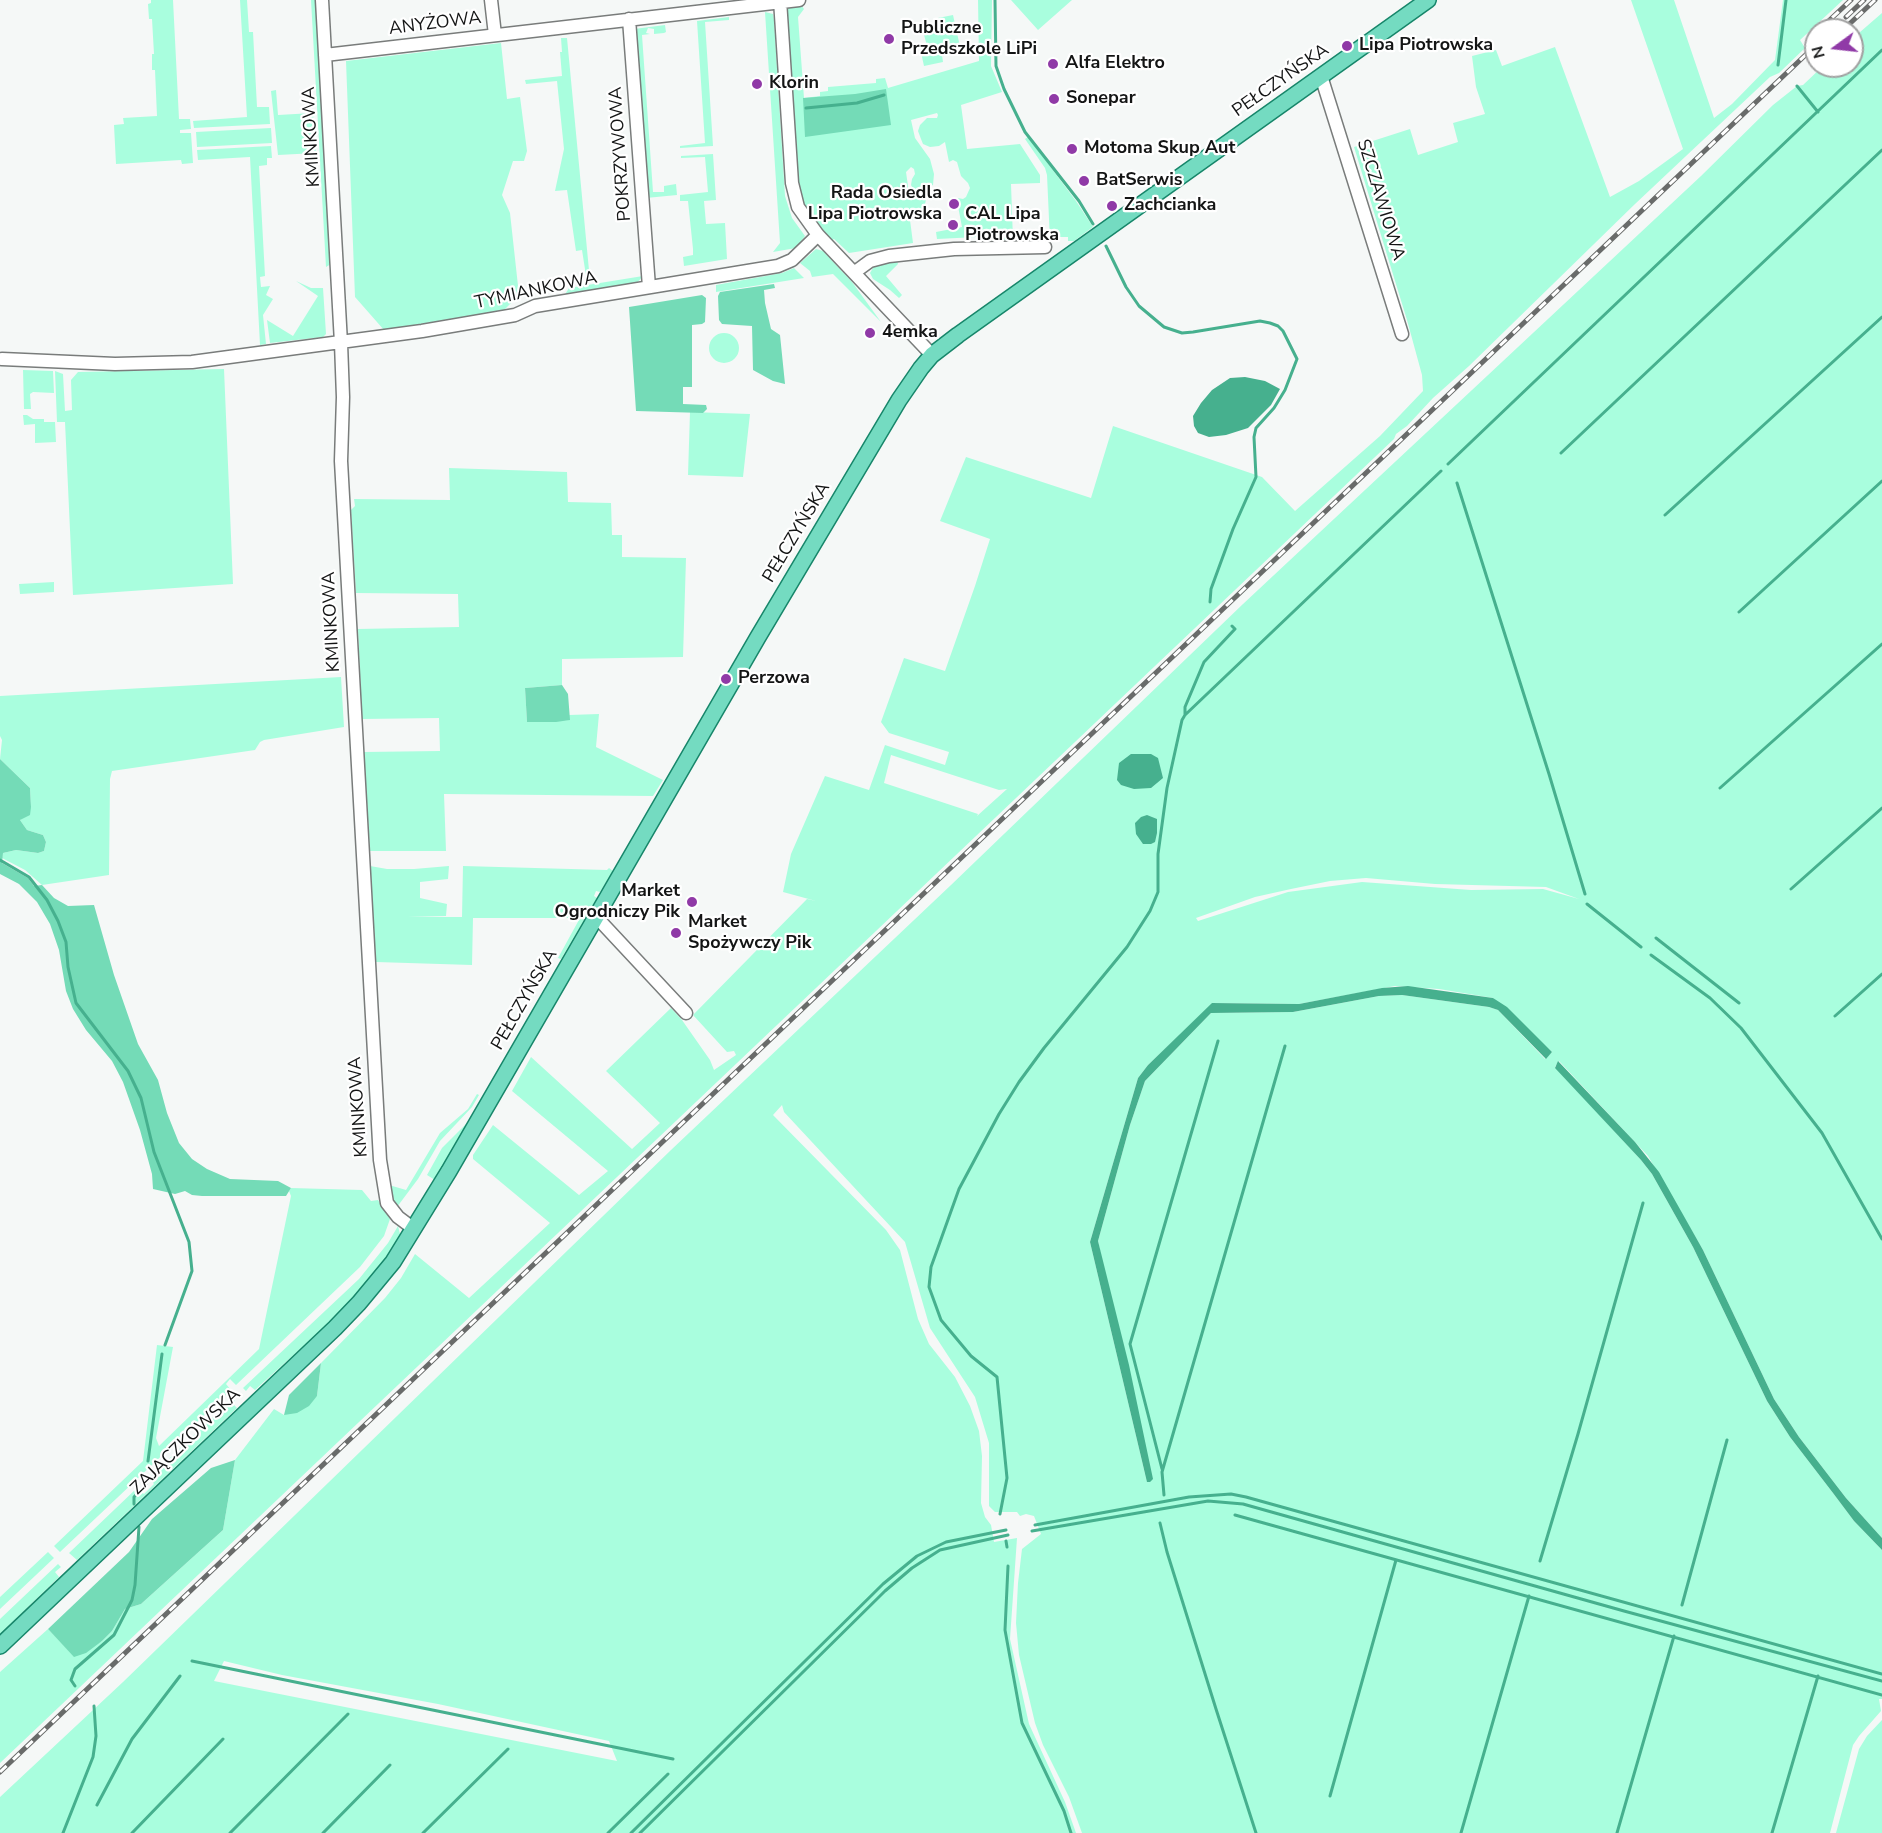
<!DOCTYPE html>
<meta charset="utf-8">
<style>
body{margin:0}
#map{position:relative;width:1882px;height:1833px;overflow:hidden;background:#f5f8f7;font-family:"Nunito Sans",sans-serif}
canvas{display:block}
.north{position:absolute;left:1804px;top:18px;width:60px;height:60px;box-sizing:border-box;background:#fff;border:2px solid #a1a1a1;border-radius:50%;rotate:255deg;font-size:16px;font-weight:700;line-height:24px;text-align:center;color:#141515}
.north::after{content:'';display:block;margin:auto;width:21px;height:27px;background:#903aa7;clip-path:polygon(50% 0,100% 100%,50% 72%,0 100%)}
</style>
<div id="map">
<canvas width="1882" height="1833"></canvas>
<div class="north">N</div>
</div>
<script>
const ctx = document.querySelector('canvas').getContext('2d');
ctx.lineJoin = 'round';
function paint(path, color) { ctx.fillStyle = color; ctx.fill(path, 'evenodd'); }
const shape = rows => new Path2D(rows.map(r => 'M' + r).join(''));
function trace(path, color, width, dash) { ctx.strokeStyle = color; ctx.lineWidth = width; ctx.lineCap = dash ? 'butt' : 'round'; ctx.setLineDash(dash || []); ctx.stroke(path); }
function write(font, color, halo, rows, align = 'center') {
  ctx.font = font + ' "Nunito Sans",sans-serif'; ctx.lineWidth = 4.5; ctx.setLineDash([]); ctx.textBaseline = 'middle'; ctx.strokeStyle = halo; ctx.fillStyle = color; for (const [text, x, y, turn = 0] of rows) {
    ctx.save(); ctx.translate(x, y); ctx.rotate((+turn || 0) * Math.PI / 180); ctx.textAlign = isNaN(turn) ? turn : align; if (halo) ctx.strokeText(text, 0, 0); ctx.fillText(text, 0, 0); ctx.restore();
  }
}
paint(shape([
 [151,0,173,0,179,119,190,119,191,129,180,130,180,133,191,133,193,163,182,164,181,160,116,164,114,125,124,124,123,118,157,116,155,70,152,70,152,54,154,54,152,19,149,19,148,4,151,3],
 [240,0,247,0,249,32,253,32,257,107,269,107,270,124,194,128,193,121,247,117],
 [311,0,318,0,331,264,326,267],
 [978,0,992,0,991,66,1002,92,961,105,967,149,1020,144,1040,175,1040,183,1011,184,1013,240,977,240,977,237,937,239,936,232,962,227,957,201,958,198,963,199,966,197,970,188,968,183,961,176,957,162,953,160,949,162,945,142,939,146,930,147,923,144,921,139,918,131,920,125,927,118,937,118,938,115,937,113,911,120,915,138,930,159,934,174,933,185,924,191,918,191,913,189,911,185,912,179,915,174,914,169,911,167,906,172,909,193,913,196,921,195,926,199,924,210,919,214,919,220,910,220,913,243,849,253,834,239,831,241,809,216,801,200,798,185,787,10,791,6,801,5,804,9,798,17,804,98,820,96,820,92,828,91,828,87,876,83,876,79,885,78,888,88,979,61],
 [1011,0,1072,0,1038,30],
 [1631,0,1674,0,1714,118,1732,104,1775,60,1783,0,1843,0,1800,40,1805,48,1779,73,1770,77,1635,204,1469,366,1433,398,1407,426,1396,434,1394,439,0,1763,0,1672,48,1629,74,1656,102,1641,112,1631,125,1609,141,1604,223,1530,235,1460,274,1409,284,1415,317,1396,321,1363,385,1298,401,1278,415,1254,469,1298,550,1223,473,1159,473,1155,493,1125,579,1195,608,1171,512,1091,531,1057,632,1149,660,1123,606,1071,671,1008,682,1020,710,1060,714,1070,736,1055,734,1051,727,1052,693,1015,807,899,816,901,783,892,791,854,825,776,869,790,885,745,945,765,949,752,889,733,881,722,904,658,945,671,975,586,990,539,940,521,966,457,1091,498,1113,426,1262,477,1295,511,1380,436,1423,391,1422,375,1407,320,1354,147,1410,129,1418,155,1458,142,1453,123,1485,114,1476,87,1472,56,1496,50,1502,66,1555,47,1610,197,1639,181,1683,149],
 [891,755,999,790,1007,789,977,816,978,814,884,783],
 [765,12,773,14,774,20,785,196,792,218,805,236,796,248,773,252,780,243],
 [1882,13,1882,1538,1846,1498,1799,1437,1774,1399,1703,1250,1648,1156,1559,1061,1555,1067,1641,1160,1652,1174,1693,1247,1767,1401,1790,1437,1833,1493,1854,1521,1882,1550,1882,1699,1879,1699,1881,1711,1859,1736,1853,1745,1830,1833,1082,1833,1069,1797,1043,1745,1035,1723,1019,1655,1016,1623,1018,1583,1022,1549,1041,1534,1034,1516,1026,1514,1020,1516,1017,1512,995,1512,989,1506,989,1443,975,1397,930,1328,905,1242,784,1112,782,1105,773,1115,886,1230,900,1250,918,1319,929,1344,955,1377,970,1406,979,1431,982,1456,981,1503,985,1517,991,1525,994,1542,1017,1538,1010,1639,1029,1724,1065,1802,1076,1833,0,1833,0,1797,123,1682,671,1150,951,885,1243,604,1701,176,1773,105,1797,86,1803,85,1823,66,1852,66,1852,39],
 [1366,878,1435,884,1546,887,1579,899,1543,889,1471,890,1362,882,1288,892,1198,921,1196,918,1255,897,1291,889,1330,881],
 [1395,986,1439,989,1493,998,1552,1052,1545,1059,1498,1010,1489,1007,1402,995,1379,996,1293,1012,1211,1013,1145,1081,1130,1125,1098,1241,1147,1482,1090,1242,1138,1078,1148,1065,1213,1003,1299,1004],
 [224,1661,282,1675,438,1704,609,1741,617,1761,214,1681],
 [953,15,961,51,942,55,943,62,924,66,920,48,927,46,923,31,935,28,933,19],
 [729,17,729,20,705,22,713,146,680,148,680,146,705,143,697,21],
 [665,25,666,32,664,33,654,34,654,29,648,28,646,33,650,34,642,35,653,192,664,192,664,186,676,184,677,195,646,198,634,29],
 [561,38,567,38,590,281,587,282,582,250,576,251,567,190,555,191,564,149,557,81,526,84,525,80,562,76,560,52,562,52],
 [501,43,507,99,520,97,527,151,524,161,513,161,502,195,510,213,519,295,504,310,384,330,355,297,346,61],
 [276,90,278,115,313,113,316,153,278,155,271,91],
 [271,128,272,143,197,147,196,132],
 [1028,137,1076,201,1093,227,1074,241,1068,241,1068,237,1055,237,1055,241,1050,241,1047,175,1045,168,1025,139],
 [271,146,272,158,267,158,267,165,259,166,265,276,260,277,261,287,270,286,266,295,273,299,263,315,266,344,260,345,250,157,198,160,197,150],
 [713,154,716,200,704,201,706,224,725,223,727,259,684,266,683,257,693,255,693,249,688,201,680,201,680,195,708,192,705,157,681,158,681,156],
 [816,249,823,251,852,282,881,322,833,274,812,277,810,271,800,263],
 [897,260,898,264,886,276,902,295,899,298,890,290,873,279,870,273,873,268,871,266],
 [794,268,804,278,716,292,716,285,782,273],
 [643,276,636,284,564,296,569,288],
 [296,281,311,288,323,288,326,334,323,337,270,343,267,320,293,336,318,296],
 '709 348a15 15 0 1 1 30 0a15 15 0 1 1-30 0Z',
 [224,369,233,584,73,595,65,422,57,422,55,371,63,374,65,411,72,410,71,380,78,372],
 [23,370,53,371,54,393,33,392,30,394,31,409,24,409],
 [690,412,750,414,743,477,688,475],
 [23,415,27,415,33,419,44,419,44,422,55,422,56,442,35,443,35,424,24,425],
 [449,468,567,472,568,502,611,503,612,535,622,535,622,557,686,558,683,657,562,659,562,685,525,688,527,722,569,720,569,715,599,714,596,747,663,780,653,796,444,794,446,851,370,851,364,752,440,751,439,718,362,719,358,629,459,627,458,594,356,593,351,510,355,506,354,499,450,500],
 [54,582,54,592,20,594,19,584],
 [341,677,344,727,264,740,260,742,255,750,112,771,110,779,109,875,42,885,25,870,2,858,3,853,16,850,38,853,44,851,46,842,43,835,27,830,20,820,31,807,30,788,0,759,2,740,0,736,0,696],
 [370,866,387,869,414,869,449,866,448,879,420,882,420,898,447,904,446,916,408,917,462,917,463,866,607,870,609,868,613,871,600,892,596,891,594,896,597,898,561,959,558,958,580,918,473,918,472,965,376,962],
 [477,1094,479,1095,472,1107,440,1141,418,1179,397,1207,393,1200,389,1185,406,1190,440,1133,468,1109],
 [469,1121,470,1122,435,1180,427,1175,442,1148],
 [291,1188,362,1190,371,1201,378,1200,390,1219,384,1236,360,1267,236,1385,230,1379,226,1384,231,1390,60,1552,54,1546,143,1461,157,1345,173,1347,156,1438,159,1446,259,1349,291,1196,289,1191],
 [398,1226,400,1234,397,1246,357,1293,332,1320,255,1390,250,1386,246,1391,243,1388,359,1279,388,1243],
 [233,1398,235,1401,233,1404,237,1408,77,1560,69,1553,137,1488,144,1494,154,1484,149,1478],
 [48,1552,54,1558,0,1609,0,1597],
 [58,1564,61,1567,55,1572,59,1577,0,1634,0,1619],
 [1882,1720,1882,1833,1836,1833,1859,1749,1867,1736]
]), '#a9fede');
paint(shape([
 [886,89,891,125,805,137,803,98,855,94],
 [774,284,775,288,764,290,765,303,771,329,780,335,785,384,773,381,753,370,752,326,722,324,719,320,718,296,720,292],
 [702,295,706,298,705,322,702,324,692,325,692,387,683,387,683,404,706,405,707,409,703,413,636,411,629,307],
 [562,685,568,694,570,720,556,722,527,722,525,688],
 [0,759,30,788,31,807,30,815,20,820,27,830,43,835,46,842,44,851,38,853,16,850,3,853,2,863,28,878,34,886,42,885,54,898,68,906,94,905,114,975,138,1044,158,1080,167,1113,179,1143,192,1159,207,1169,230,1179,278,1181,291,1188,286,1196,202,1196,192,1195,185,1191,175,1194,153,1189,152,1174,140,1130,123,1082,112,1061,86,1030,73,1009,66,991,59,950,50,924,37,902,19,884,0,874],
 [321,1363,317,1396,309,1406,297,1413,284,1415,289,1395],
 [235,1460,223,1530,141,1604,125,1609,112,1631,102,1641,86,1653,74,1657,48,1629,129,1552,152,1519,211,1468]
]), '#74dbb7');
paint(shape([
 [1245,377,1265,381,1280,389,1271,405,1248,428,1226,435,1209,437,1198,433,1194,426,1193,416,1201,403,1212,390,1230,378],
 [1131,754,1151,754,1158,758,1163,778,1151,788,1134,789,1121,785,1117,780,1119,763],
 [1147,815,1157,819,1157,833,1155,842,1151,844,1143,844,1136,834,1135,823,1141,817],
 [1408,986,1493,998,1507,1007,1552,1052,1546,1059,1498,1010,1489,1007,1402,995,1379,996,1293,1012,1211,1013,1145,1081,1130,1125,1098,1241,1129,1365,1153,1479,1150,1482,1147,1482,1090,1242,1138,1078,1148,1065,1212,1003,1299,1004,1382,988],
 [1558,1061,1635,1142,1659,1172,1703,1250,1774,1399,1799,1437,1846,1498,1882,1538,1882,1550,1854,1521,1833,1493,1790,1437,1767,1401,1693,1247,1652,1174,1641,1160,1555,1068]
]), '#46b08e');
trace(shape([
 [995,0,996,66,1004,89,1025,132,1079,201,1093,224],
 [1778,65,1786,0],
 [1797,86,1818,112],
 [806,108,857,103,884,95],
 [1106,246,1126,287,1139,306,1164,327,1182,333,1193,332,1260,321,1270,323,1278,326,1283,331,1297,359,1285,390,1274,408,1256,428,1254,437,1256,477,1233,529,1211,589,1210,602],
 [1561,453,1882,150],
 [1448,464,1882,50],
 [1457,483,1549,774,1585,894],
 [1665,515,1882,317],
 [1739,612,1882,481],
 [1185,715,1185,707,1204,662,1235,629,1232,626],
 [1720,788,1882,644],
 [0,860,29,877,47,900,58,921,66,942,68,967,76,1003,128,1071,141,1098,154,1152,189,1242,192,1271,165,1345],
 [1791,889,1882,808],
 [1587,904,1641,947],
 [1656,938,1739,1003],
 [1651,955,1710,998,1741,1028,1822,1133,1882,1239],
 [1835,1016,1882,974],
 [148,1461,162,1354],
 [1162,1469,1130,1344,1218,1041],
 [1164,1495,1162,1472,1285,1046],
 [134,1504,134,1497,146,1484],
 [1000,1514,1007,1478,997,1377,971,1356,941,1320,929,1287,931,1267,959,1189,999,1114,1019,1082,1044,1048,1127,947,1150,911,1158,892,1158,854,1167,788,1182,720,1185,715,1441,471],
 [1235,1515,1882,1695],
 [1160,1523,1167,1552,1216,1709,1256,1833],
 [1035,1525,1189,1497,1231,1494,1246,1497,1882,1674],
 [1032,1531,1208,1501,1243,1504,1624,1611,1882,1681],
 [1006,1541,1007,1547],
 [1540,1561,1578,1434,1643,1203],
 [1008,1566,1005,1630,1022,1723,1064,1811,1071,1833],
 [1682,1605,1727,1440],
 [192,1661,673,1759],
 [75,1686,71,1680,75,1669,114,1635,132,1600,135,1585,139,1527],
 [1330,1796,1396,1560],
 [97,1805,132,1739,180,1676],
 [63,1833,93,1757,96,1736,94,1706],
 [132,1833,223,1739],
 [230,1833,348,1714],
 [323,1833,390,1765],
 [423,1833,508,1749],
 [608,1833,668,1774],
 [631,1833,883,1584,917,1556,946,1542,1006,1530],
 [640,1833,885,1591,912,1568,940,1550,1008,1535],
 [1461,1833,1529,1596],
 [1617,1833,1674,1636],
 [1772,1833,1818,1676]
]), '#46b08e', 3);
const minor = shape([
 [322,0,341,343,343,397,341,461,380,1160,387,1203,398,1217,414,1229],
 [491,0,495,35],
 [780,0,792,183,798,207,818,235,932,355],
 [629,19,649,287],
 [325,55,799,0],
 [1321,76,1402,334],
 [855,272,870,261,889,256,954,249,1045,247],
 [2,359,115,364,192,362,422,331,515,315,535,306,778,266,792,260,818,235],
 [594,918,602,923,686,1013]
]);
const major = shape([
 [0,1646,335,1328,359,1303,393,1262,449,1171,758,637,899,400,921,368,932,355,958,335,1428,0]
]);
trace(minor, '#797c7b', 15);
trace(major, '#17866a', 18);
trace(minor, '#fff', 12);
trace(major, '#74dbc1', 15);
const rail = shape([
 [1846,17,1864,0],
 [1819,30,1851,0],
 [1843,30,1875,0],
 [0,1772,1816,45]
]);
trace(rail, '#696b6a', 5);
trace(rail, '#fff', 3, [9]);
for (const [x, y, r, color] of [
 [889,39,6,"#903aa7"],
 [1347,46,6,"#903aa7"],
 [1053,64,6,"#903aa7"],
 [757,84,6,"#903aa7"],
 [1054,99,6,"#903aa7"],
 [1072,149,6,"#903aa7"],
 [1084,181,6,"#903aa7"],
 [954,204,6,"#903aa7"],
 [1112,206,6,"#903aa7"],
 [953,225,6,"#903aa7"],
 [870,333,6,"#903aa7"],
 [726,679,6,"#903aa7"],
 [692,902,6,"#903aa7"],
 [676,933,6,"#903aa7"]
]) { const dot = new Path2D(); dot.arc(x, y, r, 0, 2 * Math.PI); ctx.fillStyle = color; ctx.fill(dot); trace(dot, '#fff', 2); }
write('18px', '#141515', '#fff', [
 ["ANYŻOWA",435,24,-7],
 ["PEŁCZYŃSKA",1281,81,-35],
 ["KMINKOWA",312,137,-93],
 ["POKRZYWOWA",621,154,-94],
 ["SZCZAWIOWA",1380,200,73],
 ["TYMIANKOWA",536,291,-12],
 ["PEŁCZYŃSKA",797,533,-59],
 ["KMINKOWA",332,622,-93],
 ["PEŁCZYŃSKA",525,1000,-60],
 ["KMINKOWA",359,1107,-94],
 ["ZAJĄCZKOWSKA",186,1442,-44]
]);
write('bold 18px', '#141515', '#fff', [
 ["Publiczne",901,29],
 ["Przedszkole LiPi",901,50],
 ["Lipa Piotrowska",1359,46],
 ["Alfa Elektro",1065,64],
 ["Klorin",769,84],
 ["Sonepar",1066,99],
 ["Motoma Skup Aut",1084,149],
 ["BatSerwis",1096,181],
 ["Rada Osiedla",942,194,"right"],
 ["Lipa Piotrowska",942,215,"right"],
 ["Zachcianka",1124,206],
 ["CAL Lipa",965,215],
 ["Piotrowska",965,236],
 ["4emka",882,333],
 ["Perzowa",738,679],
 ["Market",680,892,"right"],
 ["Ogrodniczy Pik",680,913,"right"],
 ["Market",688,923],
 ["Spożywczy Pik",688,944]
], 'left');
</script>
